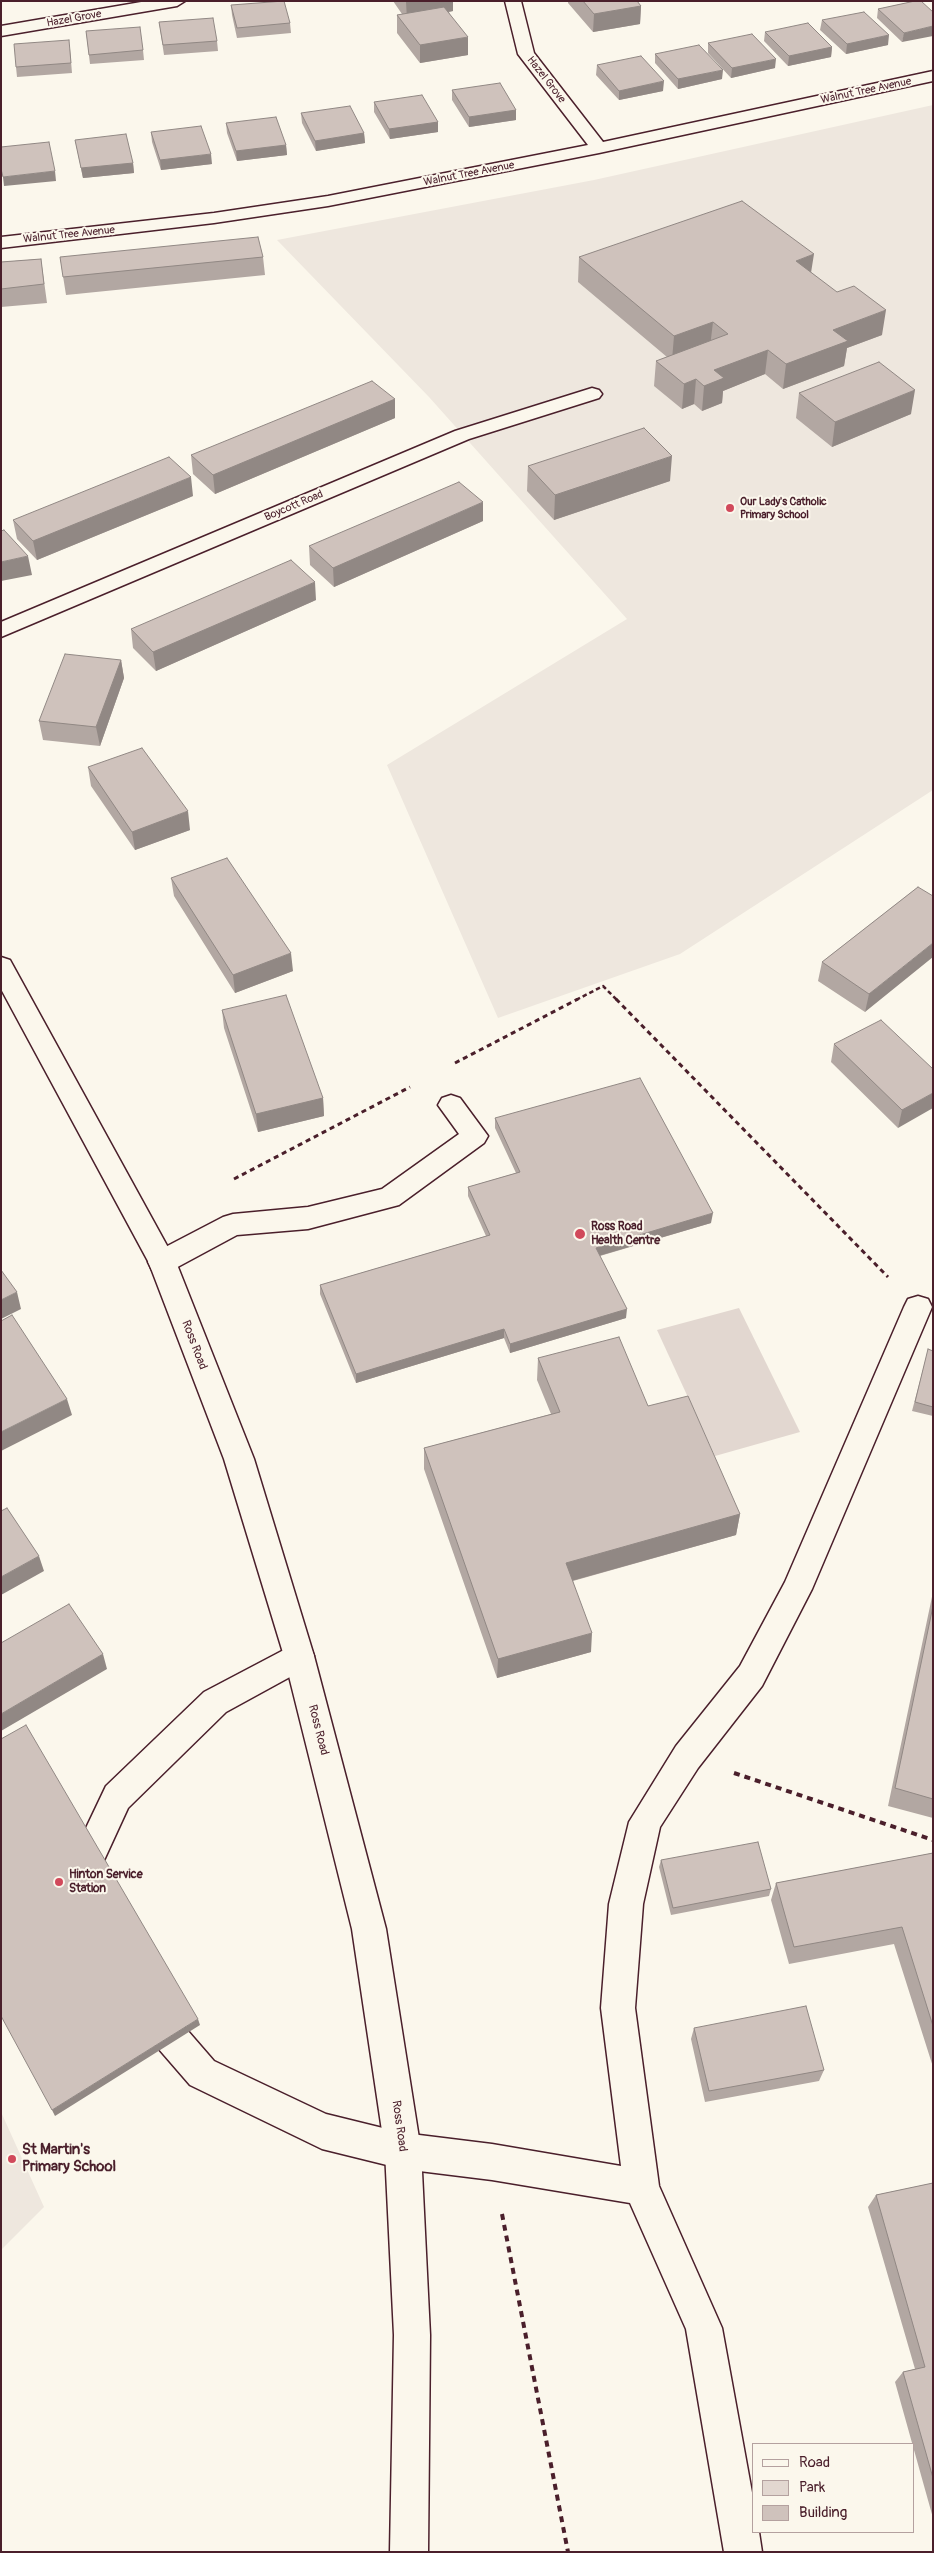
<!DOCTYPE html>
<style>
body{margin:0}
#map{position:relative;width:934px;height:2553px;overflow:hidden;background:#fbf7ec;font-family:Pangolin,sans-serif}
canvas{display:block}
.frame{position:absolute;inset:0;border:2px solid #4a1f2b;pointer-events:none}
.legend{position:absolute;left:752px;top:2443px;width:162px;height:90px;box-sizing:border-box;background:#fbf7ec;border:1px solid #b4a19f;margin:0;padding:6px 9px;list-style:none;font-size:15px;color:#4a1f2b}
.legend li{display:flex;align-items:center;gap:10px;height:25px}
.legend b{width:25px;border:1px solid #b4a19f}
</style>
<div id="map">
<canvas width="934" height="2553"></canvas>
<div class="frame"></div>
<ul class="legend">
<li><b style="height:6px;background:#fbf7ec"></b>Road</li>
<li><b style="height:14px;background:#e2d7d0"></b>Park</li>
<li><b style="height:14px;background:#cfc2bc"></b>Building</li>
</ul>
</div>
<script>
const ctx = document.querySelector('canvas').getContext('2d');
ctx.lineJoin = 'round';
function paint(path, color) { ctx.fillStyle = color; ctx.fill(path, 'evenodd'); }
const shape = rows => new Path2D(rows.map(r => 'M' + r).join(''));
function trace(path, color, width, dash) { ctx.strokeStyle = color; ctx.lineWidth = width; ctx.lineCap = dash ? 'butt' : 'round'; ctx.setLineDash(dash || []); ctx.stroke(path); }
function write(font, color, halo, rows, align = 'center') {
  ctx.font = font + ' Pangolin,sans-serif'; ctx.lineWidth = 4; ctx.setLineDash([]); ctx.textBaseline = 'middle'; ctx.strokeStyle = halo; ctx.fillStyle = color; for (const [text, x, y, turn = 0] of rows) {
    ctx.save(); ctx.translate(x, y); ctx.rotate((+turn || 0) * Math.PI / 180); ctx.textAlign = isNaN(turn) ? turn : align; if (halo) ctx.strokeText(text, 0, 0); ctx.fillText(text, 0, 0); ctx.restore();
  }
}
paint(shape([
 [933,105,933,790,680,954,498,1018,387,765,627,619,429,397,277,240,594,180],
 [1,2112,44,2207,1,2250]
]), '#eee7de');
paint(shape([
 [739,1308,800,1432,715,1456,657,1330]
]), '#e2d7d0');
const minor = shape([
 [147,1,185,1,177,6,1,36,1,26,147,1],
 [505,1,521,1,534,53,603,142,933,71,933,81,599,153,328,206,214,223,1,248,1,237,214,213,328,196,588,145,518,54,505,1],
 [592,388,599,390,602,394,599,398,469,439,1,637,1,622,455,431,592,388],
 [451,1095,460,1098,488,1136,484,1143,399,1205,308,1229,237,1235,172,1270,162,1273,152,1270,148,1262,152,1254,223,1217,233,1214,308,1207,382,1189,459,1134,438,1105,442,1098,451,1095],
 [918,1296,928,1299,932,1307,812,1589,762,1686,698,1768,660,1827,643,1904,635,2008,659,2186,722,2328,753,2498,753,2532,759,2532,762,2552,724,2552,686,2329,630,2203,492,2180,403,2169,322,2149,190,2085,138,2025,133,2013,138,2001,150,1996,162,2001,214,2061,326,2114,403,2133,492,2144,621,2166,601,2008,609,1904,629,1822,676,1746,740,1666,785,1582,904,1307,908,1299,918,1296],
 [299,1642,310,1646,314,1656,310,1666,226,1712,128,1808,100,1869,102,1876,98,1887,86,1892,74,1887,67,1868,106,1786,204,1692,299,1642]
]);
const highway = shape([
 [1,957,10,960,176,1262,254,1459,314,1656,386,1929,421,2151,430,2335,428,2552,390,2552,394,2335,385,2151,352,1929,284,1656,224,1459,149,1263,1,989,1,957]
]);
trace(minor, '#4a1f2b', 3);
trace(highway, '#4a1f2b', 3);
trace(shape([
 [576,1000,603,986,617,1000]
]), '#4a1f2b', 2.5, [4.5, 3]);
trace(shape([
 [616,999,888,1277],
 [455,1063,578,999],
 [234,1179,410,1087]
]), '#4a1f2b', 3, [5, 4]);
trace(shape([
 [734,1773,933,1840],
 [502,2214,568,2552]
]), '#4a1f2b', 4, [6, 5]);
paint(minor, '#fbf7ec');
paint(highway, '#fbf7ec');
paint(shape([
 [393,1,453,1,453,11,449,12,468,55,420,63,397,33,397,15,402,14],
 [568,1,637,1,641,6,640,24,593,32,568,3],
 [915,1,902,42,877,18,878,9],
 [231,5,290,23,291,33,237,38,232,15],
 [822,20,888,45,846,54,820,30],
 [159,22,217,41,218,51,164,55],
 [86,31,143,50,144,60,90,64],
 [765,32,832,47,831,57,788,66,764,41],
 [708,43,775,68,731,78,708,53],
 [70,49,72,73,17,77,16,67],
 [655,54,722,79,678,89,655,63],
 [597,65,663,91,619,100,596,75],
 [452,90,516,110,516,120,469,127,452,100],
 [374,102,438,122,438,132,390,139,374,112],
 [301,113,364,133,365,143,316,151,302,123],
 [226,123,286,145,287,155,237,161,227,133],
 [151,132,212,164,161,170,152,142],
 [75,140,133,163,134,173,83,178],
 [60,257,263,257,265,275,66,295],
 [579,257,811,272,882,335,847,348,844,366,783,389,765,374,723,391,722,403,702,411,694,404,682,409,654,386,656,361,667,357,578,282],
 [41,259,47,303,1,307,1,262],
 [799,393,911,414,832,447,796,418],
 [395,399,395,418,215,494,193,474,191,455],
 [528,466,670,481,554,520,527,491],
 [193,496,37,560,17,539,13,520],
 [483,521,334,587,310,565,309,546],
 [316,600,156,671,133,648,131,629],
 [121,660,124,678,100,746,43,740,39,721],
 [88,767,190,830,135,850,91,786],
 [171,878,293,971,235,993,174,896],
 [918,887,865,1012,818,981,822,962],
 [222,1010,323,1098,324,1116,258,1132,224,1028],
 [834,1044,933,1069,898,1128,831,1062],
 [495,1118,711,1223,600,1256,626,1318,510,1353,504,1338,356,1383,320,1294,320,1285,486,1236,468,1196,468,1187,516,1173,495,1128],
 [933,1351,933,1416,912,1411,926,1358],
 [538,1358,648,1406,740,1514,736,1535,573,1581,591,1652,497,1678,424,1469,424,1448,551,1414,537,1380],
 [933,1592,933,1818,888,1806],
 [933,1853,933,2067,894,1944,789,1964,771,1900,776,1883],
 [661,1860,771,1889,769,1896,671,1915,659,1867],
 [694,2028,824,2070,819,2081,705,2102,691,2039],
 [933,2183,933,2518,895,2382,903,2372,915,2369,868,2207,876,2195]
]), '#b2a7a2');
paint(shape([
 [409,1,453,1,453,11,407,19,406,2],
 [641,6,640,24,593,32,594,14],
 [933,26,933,36,902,42,904,33],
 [889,35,888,45,846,54,847,44],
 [468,37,468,55,420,63,420,45],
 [832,47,831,57,788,66,789,56],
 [776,59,775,68,731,78,732,68],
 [723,70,722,79,678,89,678,79],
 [664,81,663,91,619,100,619,91],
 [516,110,516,120,469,127,469,117],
 [438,122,438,132,390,139,389,129],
 [364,133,365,143,316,151,315,141],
 [286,145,287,155,237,161,236,151],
 [211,154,212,164,161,170,160,160],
 [133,163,134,173,83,178,81,168],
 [55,171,56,181,4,186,3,177],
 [814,254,810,279,796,261],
 [886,310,882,335,847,348,844,366,783,389,786,364,833,330],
 [713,322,710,347,672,360,674,336],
 [768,350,765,374,723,391,722,403,702,411,704,386,714,370],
 [696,379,694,404,682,409,684,384],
 [915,390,911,414,832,447,835,422],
 [395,399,395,418,215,494,213,475],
 [672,456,670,481,554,520,555,495],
 [191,477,193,496,37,560,33,541],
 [483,502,483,521,334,587,333,568],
 [28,556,32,575,1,581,1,562],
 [315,582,316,600,156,671,153,652],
 [121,660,124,678,100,746,96,727],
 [188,811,190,830,135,850,132,832],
 [933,943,933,957,865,1012,869,994],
 [291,953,293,971,235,993,233,975],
 [933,1093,933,1108,898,1128,902,1110],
 [323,1098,324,1116,258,1132,256,1114],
 [713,1213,711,1223,595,1257,596,1248],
 [17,1292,21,1309,1,1319,1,1300],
 [627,1309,626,1318,510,1353,510,1344],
 [504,1329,504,1338,356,1383,356,1374],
 [67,1399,72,1415,1,1451,1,1432],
 [740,1514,736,1535,564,1583,566,1563],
 [39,1556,44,1571,1,1595,1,1577],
 [592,1633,591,1652,497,1678,498,1659],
 [103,1654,107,1669,1,1731,1,1714],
 [198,2019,200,2025,55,2116,52,2110]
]), '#918884');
const building = shape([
 [284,1,290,23,237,28,231,5,284,1],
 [583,1,637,1,641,6,594,14,583,1],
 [915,1,921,1,933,12,933,26,904,33,878,9,915,1],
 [444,7,468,37,420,45,397,15,444,7],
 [864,12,889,35,847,44,822,20,864,12],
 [213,18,217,41,163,45,159,22,213,18],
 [808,23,832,47,789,56,765,32,808,23],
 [140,27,143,50,89,55,86,31,140,27],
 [752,34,776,59,732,68,708,43,752,34],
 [69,40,71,63,16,67,14,44,69,40],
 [699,45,723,70,678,79,655,54,699,45],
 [641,56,664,81,619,91,597,65,641,56],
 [500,83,516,110,469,117,452,90,500,83],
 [422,95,438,122,389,129,374,102,422,95],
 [350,106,364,133,315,141,301,113,350,106],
 [276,117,286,145,236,151,226,123,276,117],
 [201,126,211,154,160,160,151,132,201,126],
 [126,134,133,163,81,168,75,140,126,134],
 [49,142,55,171,3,177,1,169,1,147,49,142],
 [742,201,814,254,796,261,837,292,854,286,886,310,833,330,848,341,786,364,768,350,714,370,724,378,704,386,696,379,684,384,656,361,728,334,713,322,674,336,579,257,742,201],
 [258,237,263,257,63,277,60,257,258,237],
 [41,259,44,284,1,289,1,262,41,259],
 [879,362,915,390,835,422,799,393,879,362],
 [372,381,395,399,213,475,191,455,372,381],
 [644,428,672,456,555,495,528,466,644,428],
 [169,457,191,477,33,541,13,520,169,457],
 [459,482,483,502,333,568,309,546,459,482],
 [4,530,28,556,1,562,1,531,4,530],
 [291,560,315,582,153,652,131,629,291,560],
 [65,654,121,660,96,727,39,721,65,654],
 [142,748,188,811,132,832,88,767,142,748],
 [227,858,291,953,233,975,171,878,227,858],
 [918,887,933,896,933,943,869,994,822,962,918,887],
 [286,995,323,1098,256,1114,222,1010,286,995],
 [881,1020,933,1069,933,1093,902,1110,834,1044,881,1020],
 [640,1078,713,1213,596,1248,627,1309,510,1344,504,1329,356,1374,320,1285,490,1235,468,1187,520,1172,495,1118,640,1078],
 [1,1270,17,1292,1,1300,1,1270],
 [12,1315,67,1399,1,1432,1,1321,12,1315],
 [619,1337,648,1406,688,1396,740,1514,566,1563,592,1633,498,1659,424,1448,560,1412,538,1358,619,1337],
 [928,1349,933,1351,933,1407,915,1402,928,1349],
 [7,1508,39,1556,1,1577,1,1511,7,1508],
 [69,1604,103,1654,1,1714,1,1643,69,1604],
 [933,1606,933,1799,895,1788,933,1606],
 [26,1725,198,2019,52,2110,1,2016,1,1739,26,1725],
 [758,1842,771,1889,673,1908,661,1860,758,1842],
 [933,1853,933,2026,902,1927,794,1947,776,1883,933,1853],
 [806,2006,824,2070,709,2091,694,2028,806,2006],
 [933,2183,933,2478,903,2372,925,2367,876,2195,933,2183]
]);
paint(building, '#cfc2bc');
trace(building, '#918884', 1);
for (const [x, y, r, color] of [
 [730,508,5,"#d1495b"],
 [580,1234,6,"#d1495b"],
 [59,1882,5,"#d1495b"],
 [12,2159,5,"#d1495b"]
]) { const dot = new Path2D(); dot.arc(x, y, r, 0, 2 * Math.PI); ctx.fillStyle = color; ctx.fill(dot); trace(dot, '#fbf7ec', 2); }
write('11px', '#4a1f2b', '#fbf7ec', [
 ["Hazel Grove",74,19,-10],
 ["Hazel Grove",546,80,52],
 ["Walnut Tree Avenue",866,91,-12],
 ["Walnut Tree Avenue",469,174,-11],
 ["Walnut Tree Avenue",69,235,-6],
 ["Boycott Road",294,506,-23]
]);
write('bold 11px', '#4a1f2b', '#fbf7ec', [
 ["Our Lady's Catholic",740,502],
 ["Primary School",740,515]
], 'left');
write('bold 12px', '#4a1f2b', '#fbf7ec', [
 ["Ross Road",591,1227],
 ["Health Centre",591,1241],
 ["Hinton Service",69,1875],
 ["Station",69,1889]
], 'left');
write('12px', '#4a1f2b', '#fbf7ec', [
 ["Ross Road",194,1345,69],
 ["Ross Road",318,1730,76],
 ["Ross Road",399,2126,82]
]);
write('bold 15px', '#4a1f2b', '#fbf7ec', [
 ["St Martin's",22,2150],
 ["Primary School",22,2167]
], 'left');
</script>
